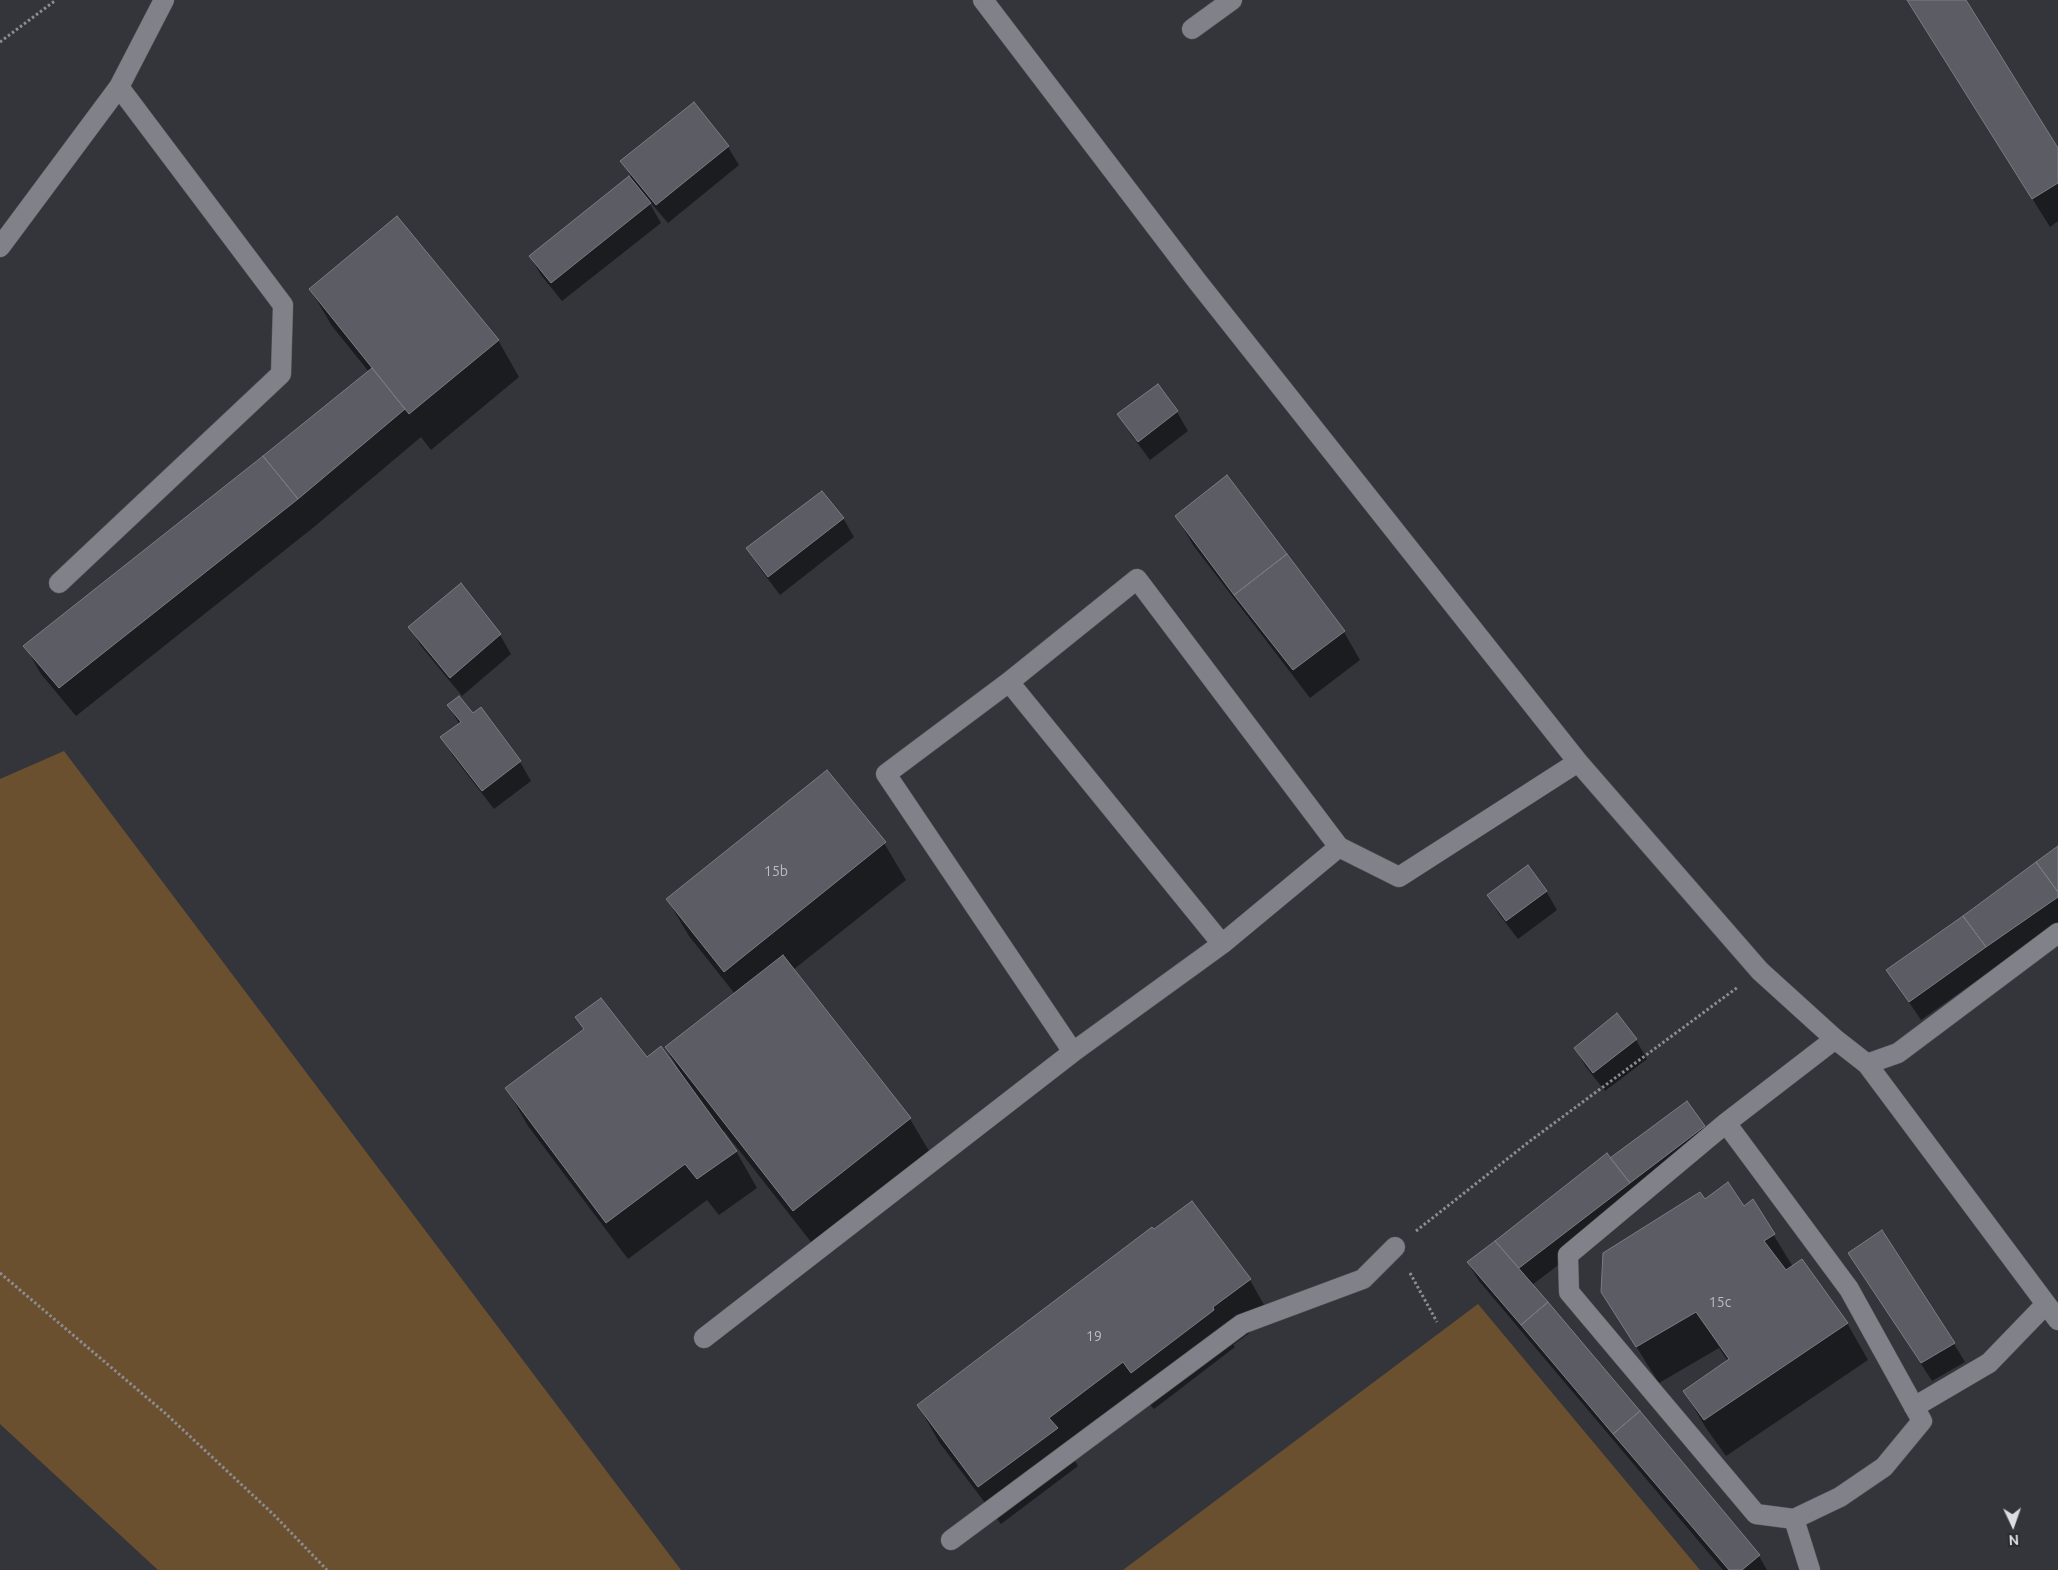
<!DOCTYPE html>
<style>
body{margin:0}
#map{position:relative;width:2058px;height:1570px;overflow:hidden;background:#34353b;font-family:Ubuntu,sans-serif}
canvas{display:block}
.north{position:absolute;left:1988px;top:1500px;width:50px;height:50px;-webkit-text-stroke:4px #2a2b31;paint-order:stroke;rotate:177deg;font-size:14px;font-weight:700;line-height:20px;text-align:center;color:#dddde1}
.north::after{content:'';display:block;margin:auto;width:18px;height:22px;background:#dddde1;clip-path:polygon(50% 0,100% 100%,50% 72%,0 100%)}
</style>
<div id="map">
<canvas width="2058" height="1570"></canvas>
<div class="north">N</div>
</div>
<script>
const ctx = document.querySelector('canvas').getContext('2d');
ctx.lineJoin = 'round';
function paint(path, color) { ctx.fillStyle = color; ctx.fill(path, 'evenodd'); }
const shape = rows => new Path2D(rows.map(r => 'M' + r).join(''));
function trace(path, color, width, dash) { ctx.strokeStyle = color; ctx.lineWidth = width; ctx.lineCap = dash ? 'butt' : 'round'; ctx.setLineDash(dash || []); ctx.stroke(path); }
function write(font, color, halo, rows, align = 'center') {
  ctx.font = font + ' Ubuntu,sans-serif'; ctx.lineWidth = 5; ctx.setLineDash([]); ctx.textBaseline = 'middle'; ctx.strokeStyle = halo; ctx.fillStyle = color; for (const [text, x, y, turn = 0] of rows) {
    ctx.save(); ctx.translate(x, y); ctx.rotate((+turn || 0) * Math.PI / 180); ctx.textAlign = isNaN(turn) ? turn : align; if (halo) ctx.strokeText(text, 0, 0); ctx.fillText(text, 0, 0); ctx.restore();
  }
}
paint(shape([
 [64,751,681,1570,158,1570,0,1424,0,779],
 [1478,1304,1700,1570,1123,1570]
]), '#6b5030');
paint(shape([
 [1908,0,1964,0,2058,150,2058,221,2050,227],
 [728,147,739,165,668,223,651,203,650,204,661,223,562,301,541,275,530,256,631,176,622,161],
 [310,289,498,340,519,377,431,450,421,437,314,527,76,716,41,674,25,646,369,372,332,326],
 [1158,386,1177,412,1188,431,1150,460,1130,433,1119,415],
 [1226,477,1344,632,1360,660,1310,698,1193,545,1177,517],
 [843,518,854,537,780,595,759,567,748,549],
 [461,585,500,635,511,654,462,696,421,646,410,628],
 [448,705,473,714,481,709,520,762,531,781,494,809,453,756,442,738,460,725],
 [884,843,906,880,793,970,910,1119,932,1156,815,1247,724,1131,722,1132,736,1151,757,1188,719,1215,707,1200,628,1259,528,1126,507,1089,646,1059,679,1073,680,1072,666,1048,735,994,689,936,667,899],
 [2058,848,2058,923,1921,1020,1888,971],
 [1546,891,1557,910,1518,939,1499,914,1488,895],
 [1636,1040,1647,1059,1605,1091,1586,1067,1575,1048],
 [1686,1103,1715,1146,1532,1285,1759,1556,1767,1570,1723,1570,1479,1281,1468,1263,1607,1155,1610,1160],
 [1705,1201,1743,1208,1753,1201,1793,1267,1847,1323,1868,1360,1726,1456,1706,1428,1684,1391,1728,1361,1719,1348,1659,1383,1602,1292],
 [1850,1253,1954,1344,1965,1362,1932,1381],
 [1250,1280,1271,1317,1233,1345,1235,1347,1154,1409,1145,1399,1071,1454,1078,1466,1001,1524,939,1442,918,1405]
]), '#0007');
const building = shape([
 [1907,0,1966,0,2058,148,2058,183,2032,199,1907,0],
 [694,102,729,146,656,205,620,161,694,102],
 [629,176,651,203,551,283,529,256,629,176],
 [397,216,499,340,409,414,309,289,397,216],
 [372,368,405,409,298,499,263,456,372,368],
 [1158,384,1178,411,1138,442,1117,414,1158,384],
 [263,456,298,499,59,688,23,646,263,456],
 [1227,475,1287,554,1234,595,1175,516,1227,475],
 [822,491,844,518,768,577,746,548,822,491],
 [1287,554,1345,631,1293,670,1234,595,1287,554],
 [461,583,501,634,450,678,408,627,461,583],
 [459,696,473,713,481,707,521,761,482,791,440,737,461,722,447,705,459,696],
 [827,770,886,842,724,972,666,899,827,770],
 [2058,846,2058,892,2036,862,2058,846],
 [2036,862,2058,892,2058,897,1986,947,1963,916,2036,862],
 [1528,865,1547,891,1506,921,1487,895,1528,865],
 [1963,916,1986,947,1909,1002,1886,970,1963,916],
 [783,955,911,1118,793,1211,665,1047,783,955],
 [601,998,647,1057,661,1046,737,1151,697,1179,685,1164,606,1223,505,1088,584,1029,575,1017,601,998],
 [1617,1013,1637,1039,1593,1073,1574,1048,1617,1013],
 [1687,1101,1705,1126,1630,1183,1610,1158,1687,1101],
 [1607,1153,1630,1183,1519,1268,1495,1241,1607,1153],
 [1728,1182,1744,1206,1753,1199,1775,1234,1764,1241,1786,1270,1802,1259,1848,1323,1704,1420,1683,1391,1729,1359,1696,1312,1636,1347,1601,1292,1603,1253,1700,1192,1705,1199,1728,1182],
 [1192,1201,1251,1279,1213,1307,1214,1310,1131,1373,1123,1362,1049,1418,1058,1428,978,1487,917,1405,1152,1227,1154,1229,1192,1201],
 [1882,1230,1955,1343,1921,1363,1848,1253,1882,1230],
 [1495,1241,1548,1302,1521,1325,1467,1262,1495,1241],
 [1548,1302,1640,1411,1613,1434,1521,1325,1548,1302],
 [1640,1411,1760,1555,1742,1570,1729,1570,1613,1434,1640,1411]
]);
paint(building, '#5c5d64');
trace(building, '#7b7c83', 1);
const service = shape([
 [983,0,1197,281,1578,762,1760,971,1835,1039,1867,1064,2058,1320],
 [1192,29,1232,0],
 [0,247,119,87],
 [59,583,281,374,283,305,119,87,164,0],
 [1009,682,1222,944],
 [1339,847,1222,944,1073,1052,886,774,1009,682,1137,579,1339,847,1399,877,1578,762],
 [1867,1064,1898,1053,2058,933],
 [1726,1123,1849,1289,1922,1421,1884,1467,1840,1497,1794,1519,1756,1514,1569,1292,1568,1255,1726,1123,1835,1039],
 [704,1338,1073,1052],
 [1914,1407,1989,1363,2046,1304],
 [1794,1519,1810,1570],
 [951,1540,1242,1324,1363,1279,1395,1247]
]);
trace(service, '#525357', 21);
trace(shape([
 [0,42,56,0],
 [1416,1231,1530,1141,1738,987],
 [0,1273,165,1413,274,1515,327,1570],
 [1410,1273,1437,1322]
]), '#8c8d92', 3, [2.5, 2.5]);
trace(service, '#818289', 20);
write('14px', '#bdbdc2', null, [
 ["15b",776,871],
 ["15c",1720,1302],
 ["19",1094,1336]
]);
</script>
